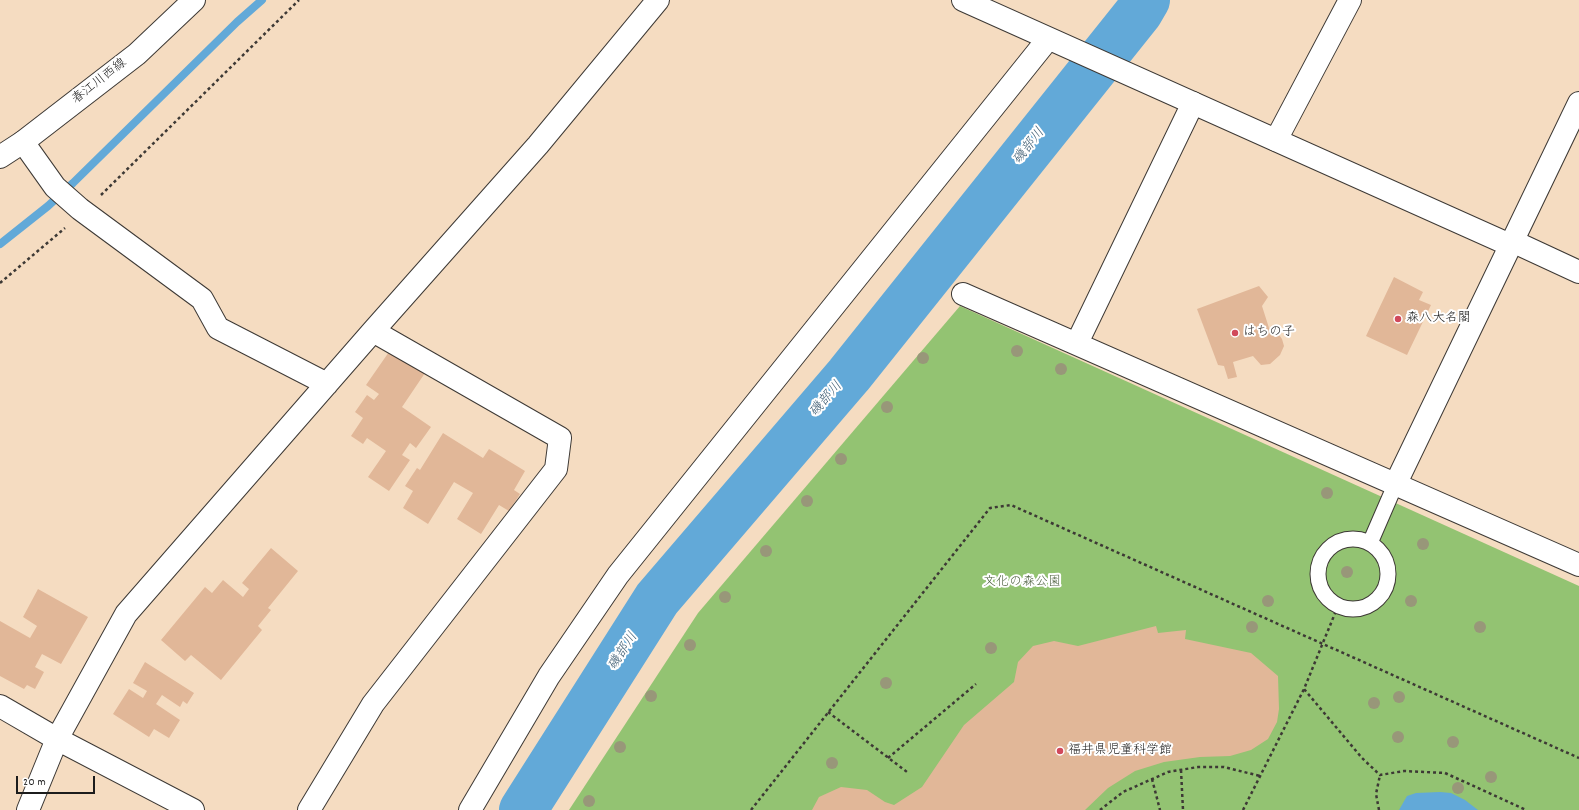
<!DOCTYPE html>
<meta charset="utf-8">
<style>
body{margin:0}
#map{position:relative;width:1579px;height:810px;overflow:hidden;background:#f5dcc1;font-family:Dekko,sans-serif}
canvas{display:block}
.scale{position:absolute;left:16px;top:776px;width:79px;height:18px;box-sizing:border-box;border:2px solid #1c1c1c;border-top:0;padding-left:5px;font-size:12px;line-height:14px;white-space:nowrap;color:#1c1c1c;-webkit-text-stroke:3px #fff;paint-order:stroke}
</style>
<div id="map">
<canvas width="1579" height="810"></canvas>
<div class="scale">20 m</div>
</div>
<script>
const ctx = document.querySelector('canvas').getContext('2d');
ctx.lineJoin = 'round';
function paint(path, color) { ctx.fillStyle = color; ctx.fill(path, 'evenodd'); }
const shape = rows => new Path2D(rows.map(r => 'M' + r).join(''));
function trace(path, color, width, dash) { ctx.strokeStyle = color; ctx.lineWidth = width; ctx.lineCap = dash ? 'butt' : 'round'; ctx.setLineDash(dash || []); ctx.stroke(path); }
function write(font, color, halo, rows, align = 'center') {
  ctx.font = font + ' Dekko,"Klee One",sans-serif'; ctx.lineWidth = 4; ctx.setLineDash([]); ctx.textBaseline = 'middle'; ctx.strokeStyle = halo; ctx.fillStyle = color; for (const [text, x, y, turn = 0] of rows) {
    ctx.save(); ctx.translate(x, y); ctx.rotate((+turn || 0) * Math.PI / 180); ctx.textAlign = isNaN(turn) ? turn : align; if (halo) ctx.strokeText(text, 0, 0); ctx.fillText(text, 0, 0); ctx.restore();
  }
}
paint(shape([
 [960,306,1579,586,1579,810,569,810,698,613]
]), '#93c372');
paint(shape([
 [1440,792,1451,793,1465,800,1478,810,1399,810,1407,796,1416,793]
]), '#62a9d8');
trace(shape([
 [0,244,48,206,73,183,237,22,262,0]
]), '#62a9d8', 8);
trace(shape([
 [523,810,657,599,849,375,1139,12,1146,0]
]), '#62a9d8', 48);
paint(shape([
 [1394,277,1423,292,1419,300,1431,305,1407,355,1366,336],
 [1259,286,1268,297,1262,306,1269,328,1277,332,1282,339,1284,346,1280,355,1270,364,1261,365,1253,356,1233,362,1237,377,1228,379,1224,366,1218,365,1197,309],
 [391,349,425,373,402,407,431,427,416,448,410,443,402,455,410,460,389,491,368,477,386,451,367,438,363,444,351,436,363,418,355,412,367,395,374,400,379,394,366,385],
 [443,433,483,458,489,449,525,471,514,490,520,494,509,511,499,505,481,534,457,519,473,493,454,482,428,524,403,508,413,491,405,486,417,468,420,470],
 [271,548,298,571,268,608,271,610,258,626,262,630,221,680,191,655,185,661,161,640,205,587,212,593,223,580,243,597,249,589,242,583],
 [38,589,88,617,61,664,42,654,35,667,44,672,35,689,27,685,24,689,0,676,0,621,30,638,37,626,23,617],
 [1156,626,1158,633,1186,630,1185,639,1251,653,1278,676,1279,709,1277,722,1268,739,1251,750,1230,756,1200,757,1164,762,1135,771,1108,788,1085,810,812,810,819,797,841,787,867,790,885,802,894,805,922,787,964,725,1014,682,1018,662,1033,646,1054,641,1078,646],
 [145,662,194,693,187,704,183,701,180,707,162,695,156,704,180,720,169,738,154,729,149,737,113,714,129,689,143,698,147,691,133,683]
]), '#e1b798');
const lane = shape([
 '1318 574a35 35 0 1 1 70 0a35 35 0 1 1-70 0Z',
 [1370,543,1396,483]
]);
const street = shape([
 [1276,140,1350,0],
 [23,142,55,187,80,209,202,299,218,328,327,384],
 [1512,241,1579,272],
 [963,294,1579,565],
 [1077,343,1193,103],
 [0,706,57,739,193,810],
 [28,810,57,739,126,614,373,331,538,145,658,0],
 [309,810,373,704,556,469,560,438,373,331],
 [470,810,549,676,618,575,1048,39]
]);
const secondary = shape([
 [963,0,1510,245],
 [0,157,23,142,137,54,194,0],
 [1396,483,1579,103]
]);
trace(lane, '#3d3935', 17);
trace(street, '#3d3935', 24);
trace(secondary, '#3d3935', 24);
trace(shape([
 [101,195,299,0],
 [0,283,65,228],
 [1338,606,1304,689,1362,758,1380,775,1404,771,1445,773,1526,810],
 [828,712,907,772],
 [888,758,976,684],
 [1181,770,1183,810],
 [1152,779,1160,810],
 [751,810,990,508,1011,505,1579,758],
 [1100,810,1123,792,1168,772,1198,767,1224,767,1260,776],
 [1243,810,1304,689],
 [1379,810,1376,794,1380,775]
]), '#3d3935', 2.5, [3, 3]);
trace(lane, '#fff', 15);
trace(street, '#fff', 22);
trace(secondary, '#fff', 22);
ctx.fillStyle = '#989779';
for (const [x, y] of [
 [1017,351],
 [923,358],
 [1061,369],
 [887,407],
 [841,459],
 [1327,493],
 [807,501],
 [1423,544],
 [766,551],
 [1347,572],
 [725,597],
 [1268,601],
 [1411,601],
 [1252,627],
 [1480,627],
 [690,645],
 [991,648],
 [886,683],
 [651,696],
 [1399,697],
 [1374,703],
 [1398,737],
 [1453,742],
 [620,747],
 [832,763],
 [1491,777],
 [1458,788],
 [589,801]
]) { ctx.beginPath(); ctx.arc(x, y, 6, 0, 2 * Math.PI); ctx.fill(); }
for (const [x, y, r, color] of [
 [1398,319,4,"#d1495b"],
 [1235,333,4,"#d1495b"],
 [1060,751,4,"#d1495b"]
]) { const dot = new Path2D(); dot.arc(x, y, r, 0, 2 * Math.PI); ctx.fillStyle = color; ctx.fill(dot); trace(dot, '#fff', 1.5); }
write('13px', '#1c1c1c', '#fff', [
 ["春江川西線",100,82,-38]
]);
write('13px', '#1c1c1c', '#fff', [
 ["森八大名閣",1406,319],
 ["はちの子",1243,333],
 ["福井県児童科学館",1068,751]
], 'left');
write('13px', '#4c5f3e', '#fff', [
 ["文化の森公園",1022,583]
]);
write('italic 14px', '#3c5b71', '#fff', [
 ["磯部川",1030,147,-52],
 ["磯部川",827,400,-49],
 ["磯部川",624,652,-57]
]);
</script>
